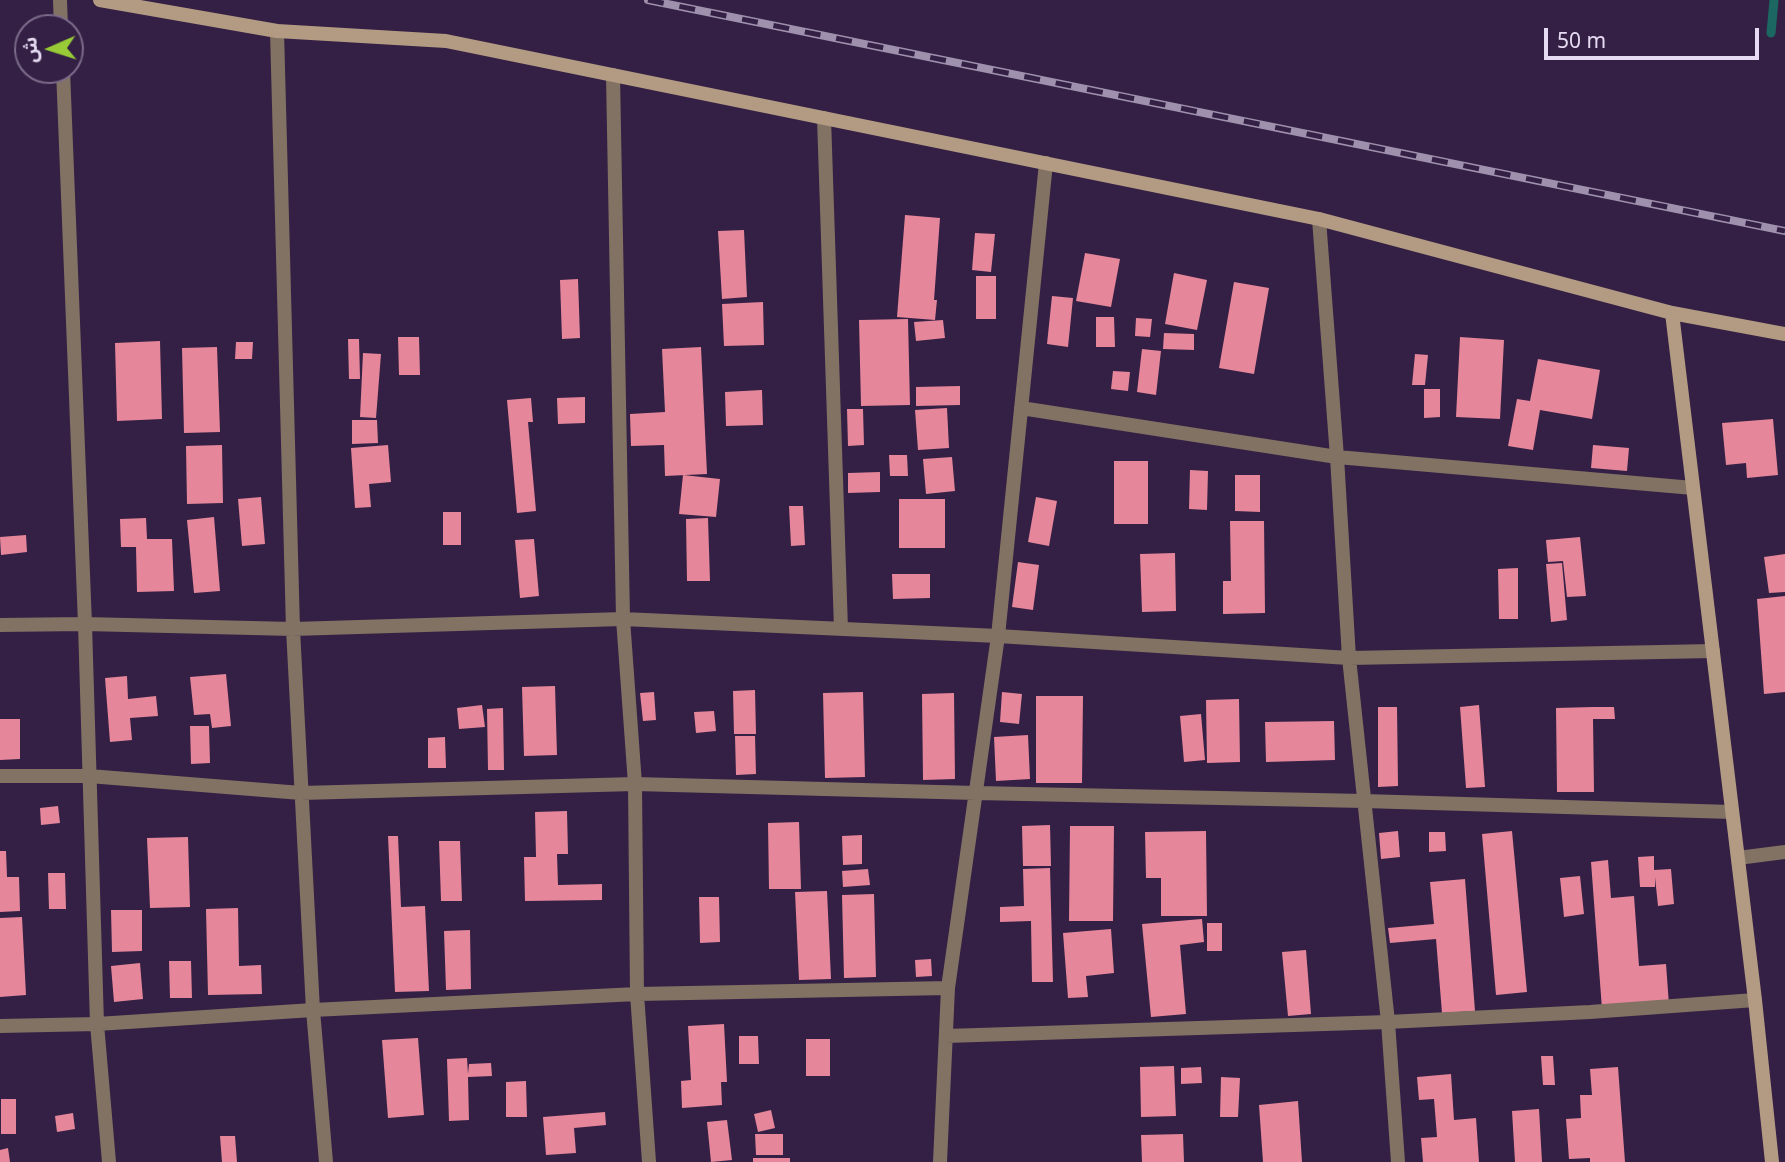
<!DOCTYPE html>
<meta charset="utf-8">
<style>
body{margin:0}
#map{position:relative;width:1785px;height:1162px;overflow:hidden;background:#332044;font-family:"Noto Sans","Noto Sans Arabic",sans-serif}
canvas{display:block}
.north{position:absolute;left:14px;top:14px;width:70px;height:70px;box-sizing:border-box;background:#332044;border:2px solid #7b6b8a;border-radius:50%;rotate:267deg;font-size:19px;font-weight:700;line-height:28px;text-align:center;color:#e6dbf2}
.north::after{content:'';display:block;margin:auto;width:24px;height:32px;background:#98cb36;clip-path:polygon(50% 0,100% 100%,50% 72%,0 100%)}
.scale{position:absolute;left:1544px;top:28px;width:215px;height:32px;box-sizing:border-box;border:4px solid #e6dbf2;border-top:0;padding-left:9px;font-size:21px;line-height:24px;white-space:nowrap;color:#e6dbf2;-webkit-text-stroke:5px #332044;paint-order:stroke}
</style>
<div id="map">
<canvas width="1785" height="1162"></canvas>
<div class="north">ش</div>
<div class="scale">50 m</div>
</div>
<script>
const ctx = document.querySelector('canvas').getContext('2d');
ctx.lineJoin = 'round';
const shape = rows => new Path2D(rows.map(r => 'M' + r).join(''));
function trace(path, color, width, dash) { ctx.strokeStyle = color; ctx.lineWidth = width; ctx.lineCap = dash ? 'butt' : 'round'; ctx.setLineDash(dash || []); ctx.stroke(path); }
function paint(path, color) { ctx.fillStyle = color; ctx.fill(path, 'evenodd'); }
trace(shape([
 [1771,33,1774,0]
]), '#1c6761', 9);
paint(shape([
 [905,215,940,218,934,300,937,300,935,320,897,317],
 [744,230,747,297,722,299,718,231],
 [975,233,995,234,991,272,972,270],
 [1085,253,1120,259,1111,307,1076,301],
 [1174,273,1207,280,1197,330,1165,324],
 [976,276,996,276,996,319,976,319],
 [578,279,580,338,562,339,560,280],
 [1234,282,1269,288,1254,374,1219,368],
 [1052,296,1073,298,1068,347,1047,344],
 [763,302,764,345,724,346,722,304],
 [1096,317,1114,317,1115,347,1096,347],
 [1136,318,1152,319,1150,337,1135,336],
 [908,319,910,405,861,406,859,320],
 [943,320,945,338,916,341,914,322],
 [1164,333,1194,334,1194,350,1163,349],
 [398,337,419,337,420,375,399,375],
 [1460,337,1504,340,1500,419,1456,417],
 [348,339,359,339,360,379,349,379],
 [160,341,162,419,117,421,115,343],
 [236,342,253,342,252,359,235,359],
 [217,347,220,432,184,433,182,348],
 [701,347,707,474,665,476,664,445,631,446,630,414,665,412,662,349],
 [1142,349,1161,351,1156,395,1137,392],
 [363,353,381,354,376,418,360,417],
 [1415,354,1428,355,1425,385,1412,385],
 [1538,359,1600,370,1592,419,1540,410,1533,450,1508,446,1517,399,1530,401],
 [1113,371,1130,372,1128,391,1111,389],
 [960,386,960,405,916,406,916,387],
 [1424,389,1440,389,1440,417,1424,418],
 [762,390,763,425,726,426,725,392],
 [585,397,585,423,558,424,557,398],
 [531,398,533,422,528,422,536,511,517,513,507,400],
 [947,408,949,448,918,450,915,410],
 [847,409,863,409,864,445,848,446],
 [1773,419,1778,475,1747,478,1746,463,1726,465,1722,423],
 [352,420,377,420,378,443,352,444],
 [222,445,223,503,187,504,186,446],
 [388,445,391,482,369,484,371,507,355,508,351,448],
 [1593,445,1629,448,1627,471,1591,468],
 [889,455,907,455,908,476,890,476],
 [952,457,955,491,926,494,923,459],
 [1114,461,1148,461,1148,524,1114,524],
 [1190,470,1208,471,1207,510,1189,509],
 [880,472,880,492,848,493,848,473],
 [683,475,720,479,716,517,679,514],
 [1235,475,1260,475,1260,512,1235,511],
 [261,497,265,544,242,546,238,499],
 [1036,497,1057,501,1049,546,1028,542],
 [899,499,945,499,945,548,899,548],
 [789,506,803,506,805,545,791,546],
 [443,512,461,512,461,545,443,545],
 [214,517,220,591,194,593,187,520],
 [146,518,147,539,172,539,174,591,137,592,136,547,121,547,120,519],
 [708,518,710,581,687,581,686,519],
 [1230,521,1264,521,1265,613,1223,614,1223,581,1231,581],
 [26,535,27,552,1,555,0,537],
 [1580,537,1586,596,1567,597,1563,561,1548,562,1546,540],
 [534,539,539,596,520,598,515,540],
 [1175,553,1176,611,1142,612,1140,554],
 [1785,554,1785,592,1769,593,1764,557],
 [1018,562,1039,565,1033,610,1012,607],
 [1562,563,1567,620,1551,622,1546,564],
 [1518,568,1518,619,1499,619,1498,569],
 [892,574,930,574,930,598,893,599],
 [1785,596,1785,692,1764,694,1757,599],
 [226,674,231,726,212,728,210,714,194,715,190,677],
 [127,676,128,699,156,696,158,716,130,718,132,740,110,742,105,678],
 [555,686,557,755,524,756,522,687],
 [755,690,756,734,734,734,733,691],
 [654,692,656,720,643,721,640,693],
 [863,692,865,777,825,778,823,693],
 [1002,692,1022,694,1019,724,1000,722],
 [954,693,955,779,923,780,922,694],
 [1036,696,1083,696,1082,783,1036,783],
 [1239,699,1240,762,1207,763,1206,700],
 [482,705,485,727,459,729,457,708],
 [1479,705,1485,787,1466,788,1460,707],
 [1378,707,1397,707,1398,786,1378,787],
 [1593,707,1614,707,1615,719,1593,719,1594,792,1557,792,1556,708],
 [503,708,504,770,488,770,487,709],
 [714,711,716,731,696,733,694,712],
 [1201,714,1205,760,1184,762,1180,716],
 [0,719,20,719,20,759,0,760],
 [1334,721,1335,760,1266,762,1265,722],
 [190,726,209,726,210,763,191,764],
 [1028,735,1030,779,996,781,994,737],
 [735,736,755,736,756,774,736,775],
 [445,737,446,768,428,768,428,738],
 [58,806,60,823,41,825,40,808],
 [567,811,568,854,557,854,558,885,602,884,602,900,525,901,524,857,536,857,535,812],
 [799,822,801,889,769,889,768,823],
 [1050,825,1051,866,1023,866,1022,826],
 [1070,826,1114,826,1113,921,1069,921],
 [1206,831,1207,916,1161,916,1161,878,1146,878,1145,832],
 [1398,831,1400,857,1381,859,1379,833],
 [1512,831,1527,992,1496,995,1482,834],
 [1429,832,1445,832,1446,851,1429,852],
 [862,835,862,864,843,865,842,836],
 [388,836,398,836,401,907,425,906,429,991,395,992],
 [188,837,190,907,150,908,147,838],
 [439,841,460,841,462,901,441,901],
 [0,851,6,851,7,877,19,877,20,911,0,912],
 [1654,856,1654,870,1671,869,1674,904,1658,906,1655,877,1655,887,1640,887,1638,857],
 [1608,860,1611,898,1634,896,1639,966,1666,964,1669,1005,1602,1009,1591,862],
 [1050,868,1053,982,1032,982,1031,921,1000,922,1000,907,1024,906,1023,869],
 [868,869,870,885,843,887,842,871],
 [48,873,65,873,66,909,49,909],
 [1580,876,1584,914,1564,917,1560,878],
 [1465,879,1475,1011,1442,1013,1436,939,1390,943,1388,928,1434,924,1430,882],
 [827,891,831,979,799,980,795,892],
 [874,894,876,977,844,978,842,895],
 [699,897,719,897,720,942,700,943],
 [238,908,239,966,261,965,262,994,208,995,206,909],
 [111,910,142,910,142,951,112,952],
 [22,917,26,995,0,997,0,918],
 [1202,919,1204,942,1180,945,1186,1014,1151,1017,1142,924],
 [1207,923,1222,923,1222,951,1207,951],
 [1111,929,1114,973,1086,976,1088,997,1068,998,1063,933],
 [470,930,471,989,446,990,444,931],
 [1306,950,1311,1014,1288,1016,1282,952],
 [931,959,932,976,916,977,915,960],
 [169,961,191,961,192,998,170,998],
 [140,963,143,999,114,1002,111,966],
 [724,1024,727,1082,721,1082,722,1105,682,1108,681,1081,691,1080,688,1026],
 [739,1036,758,1036,759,1064,739,1064],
 [418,1038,424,1115,388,1118,382,1040],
 [806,1039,830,1039,830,1076,806,1076],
 [1541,1056,1553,1056,1555,1085,1543,1085],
 [467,1058,468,1074,469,1064,491,1063,492,1076,468,1077,469,1120,449,1121,447,1059],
 [1174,1066,1176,1116,1141,1117,1140,1067],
 [1201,1067,1202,1083,1181,1084,1181,1068],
 [1618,1067,1625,1162,1590,1162,1590,1158,1569,1159,1566,1119,1581,1118,1580,1095,1592,1095,1590,1069],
 [1451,1074,1454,1120,1476,1118,1479,1162,1423,1162,1421,1138,1437,1137,1434,1099,1419,1100,1417,1077],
 [1221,1077,1240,1078,1238,1117,1220,1117],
 [526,1081,527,1117,506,1117,506,1082],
 [1,1099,16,1099,16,1134,1,1134],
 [1298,1101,1302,1162,1263,1162,1259,1105],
 [1539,1109,1542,1162,1515,1162,1512,1111],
 [771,1110,775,1128,758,1132,754,1114],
 [605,1112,606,1125,574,1128,576,1153,546,1155,543,1117],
 [73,1113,75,1129,57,1132,55,1116],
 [727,1120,732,1160,711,1162,707,1122],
 [755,1134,783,1134,783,1155,756,1155],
 [1183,1134,1184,1162,1142,1162,1141,1135],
 [220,1136,235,1136,237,1162,222,1162],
 [8,1148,10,1162,0,1162,0,1150],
 [753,1158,790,1158,790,1162,753,1162]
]), '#e6869a');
trace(shape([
 [60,0,61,28],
 [277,31,293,629,313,1010,326,1162],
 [63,70,85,624,97,1024,109,1162],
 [613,75,623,619,635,784,637,994,649,1162],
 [824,118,841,629],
 [1319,219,1337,457,1349,658,1388,1022,1398,1162],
 [1021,408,1337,457,1693,488],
 [0,625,85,624,293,629,623,619,998,636,1349,658,1713,651],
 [0,776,89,776,301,793,635,784,976,793,1364,801,1732,812],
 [1738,858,1785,852],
 [0,1026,97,1024,313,1010,637,994,948,988],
 [946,1036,1388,1022,1590,1012,1755,1000],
 [940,1162,948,988,998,636,1046,163]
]), '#817263', 14);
trace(shape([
 [100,0,277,31,446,41,1319,219,1672,313,1785,334],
 [1672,313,1755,1000,1772,1162]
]), '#b39a82', 14);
const rail = shape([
 [648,0,1785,231]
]);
trace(rail, '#9f91ad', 8);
trace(rail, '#332044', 5, [16]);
</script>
